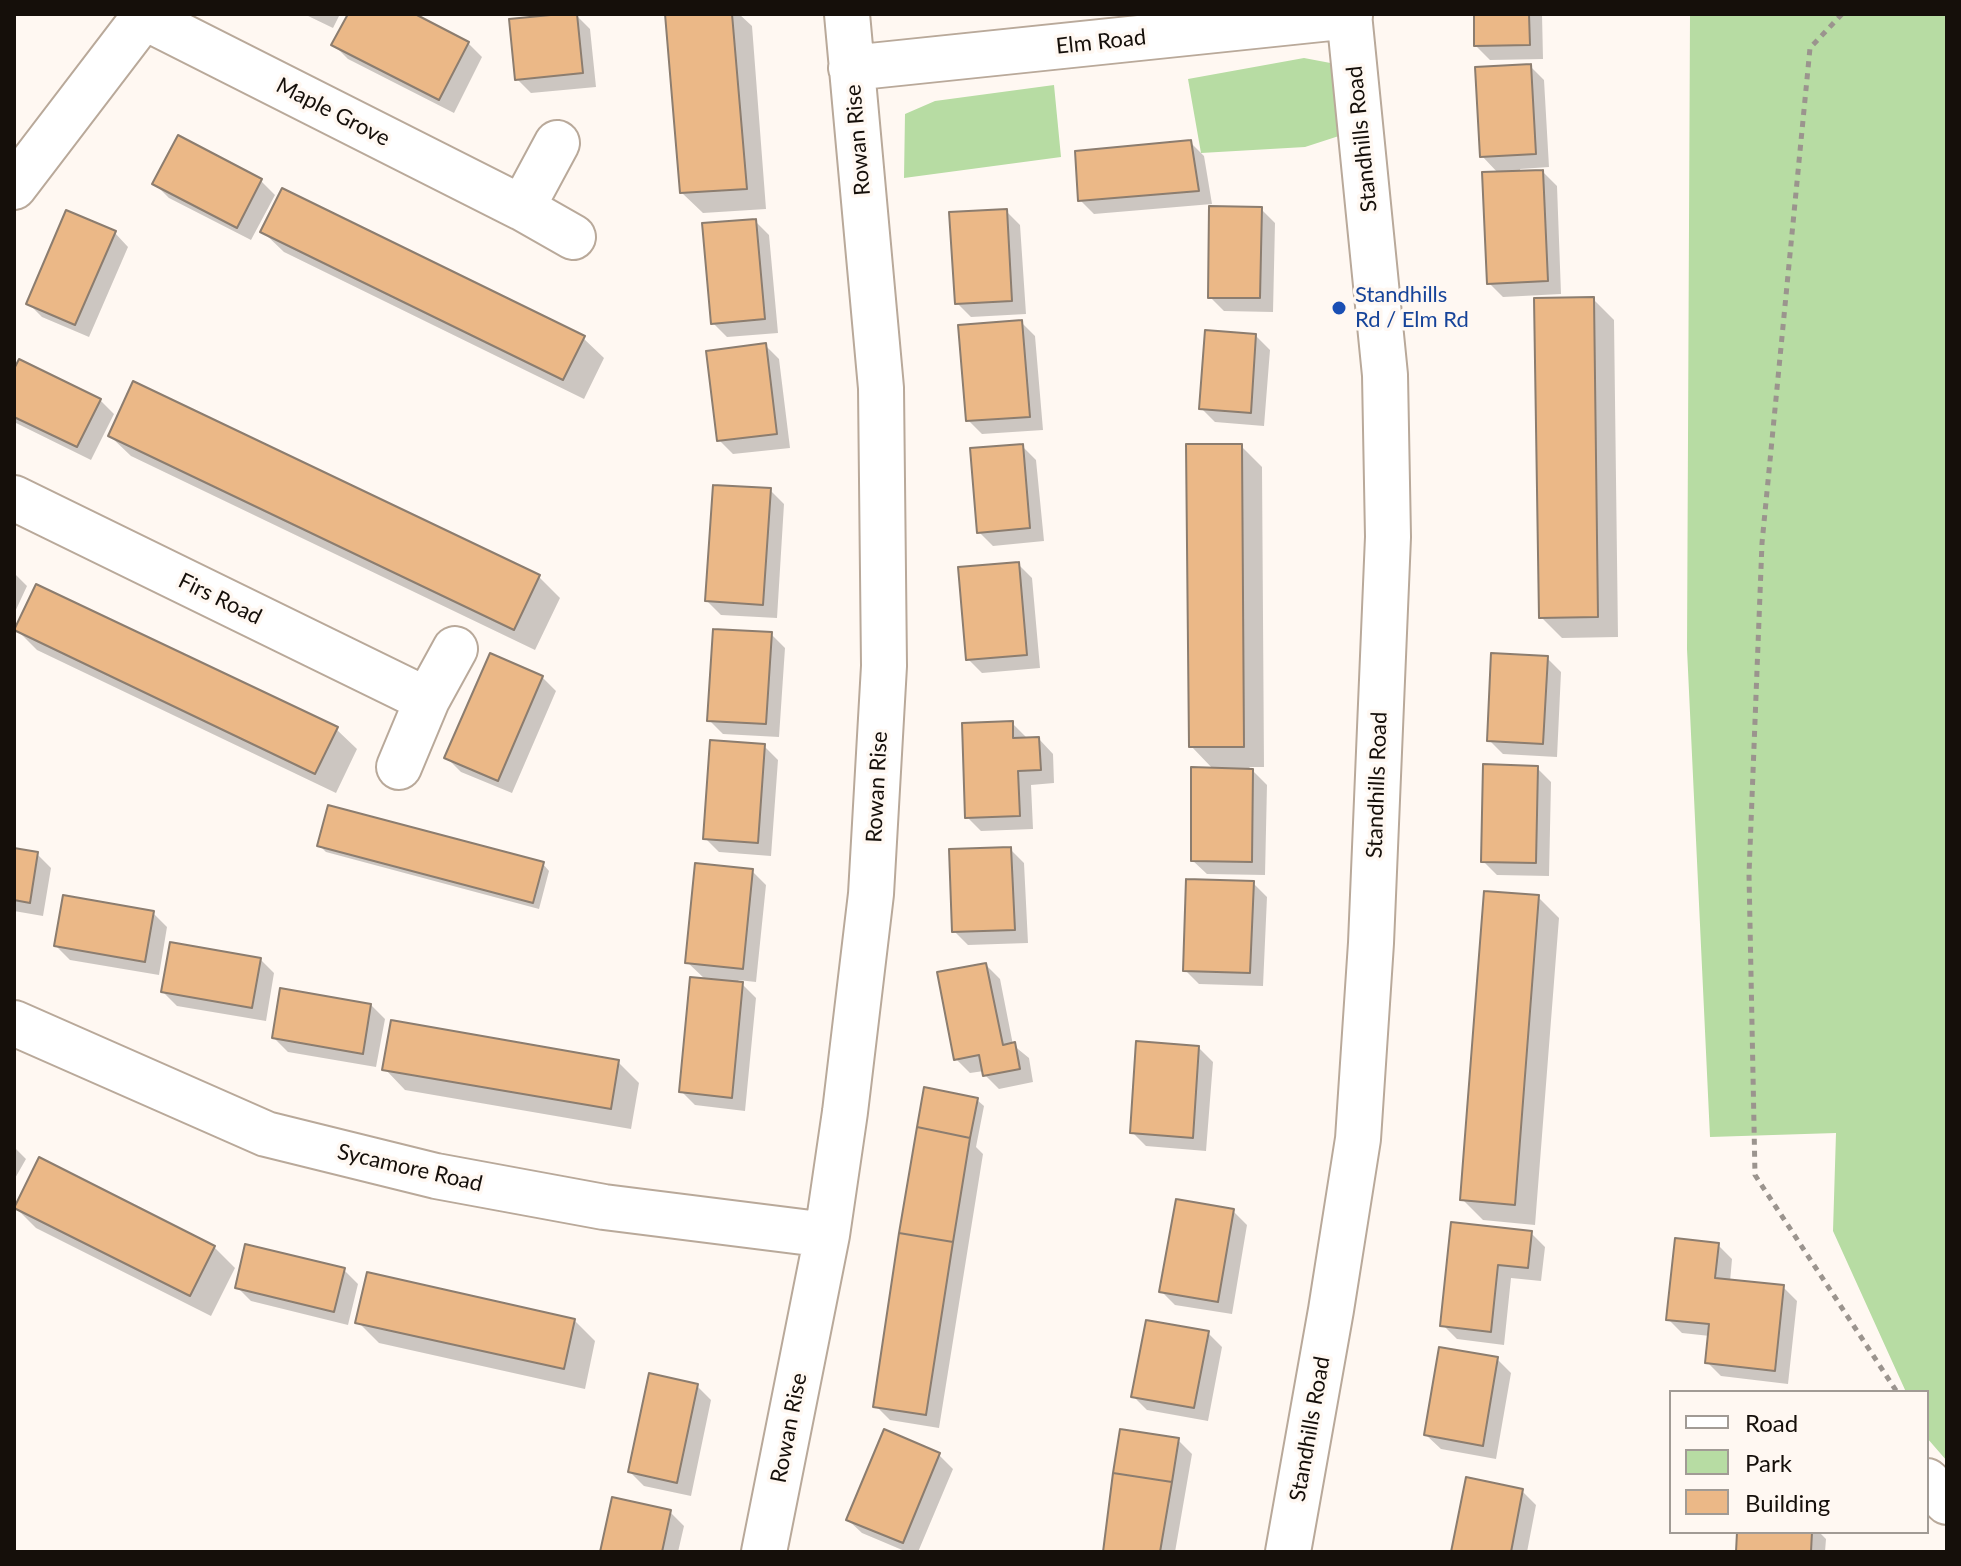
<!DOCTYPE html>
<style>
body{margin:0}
#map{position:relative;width:1961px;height:1566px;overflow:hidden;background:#fff8f2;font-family:Lato,sans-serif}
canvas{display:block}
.frame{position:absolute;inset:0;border:16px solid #150f0a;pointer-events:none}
.legend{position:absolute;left:1669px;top:1390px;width:260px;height:144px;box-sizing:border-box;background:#fff8f2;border:2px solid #a19b95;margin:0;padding:10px 14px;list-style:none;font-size:24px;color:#150f0a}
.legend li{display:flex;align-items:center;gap:16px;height:40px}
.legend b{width:40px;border:2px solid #a19b95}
</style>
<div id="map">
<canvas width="1961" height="1566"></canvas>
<div class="frame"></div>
<ul class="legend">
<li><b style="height:10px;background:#fff"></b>Road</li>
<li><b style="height:22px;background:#b7dca3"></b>Park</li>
<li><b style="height:22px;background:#ebb887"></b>Building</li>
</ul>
</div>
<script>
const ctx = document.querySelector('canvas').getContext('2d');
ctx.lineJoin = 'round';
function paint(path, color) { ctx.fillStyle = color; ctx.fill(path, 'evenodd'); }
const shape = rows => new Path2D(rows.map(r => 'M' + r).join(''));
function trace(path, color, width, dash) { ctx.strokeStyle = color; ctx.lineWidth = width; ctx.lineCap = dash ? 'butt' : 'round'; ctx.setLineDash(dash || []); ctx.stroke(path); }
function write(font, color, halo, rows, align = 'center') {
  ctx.font = font + ' Lato,sans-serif'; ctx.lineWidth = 7; ctx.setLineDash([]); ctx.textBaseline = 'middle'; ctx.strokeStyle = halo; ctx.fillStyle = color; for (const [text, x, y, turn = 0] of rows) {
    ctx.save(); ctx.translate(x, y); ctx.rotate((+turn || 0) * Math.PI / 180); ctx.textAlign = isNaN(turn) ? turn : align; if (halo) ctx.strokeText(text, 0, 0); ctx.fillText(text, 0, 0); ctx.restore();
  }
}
paint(shape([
 [1690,14,1947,14,1947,1461,1927,1438,1927,1392,1906,1392,1833,1231,1836,1133,1710,1137,1687,649],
 [1304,58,1341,65,1342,135,1305,147,1201,153,1188,79],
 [1054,85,1061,157,904,178,905,114,935,101]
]), '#b7dca3');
paint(shape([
 [304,14,340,14,333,28],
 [350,14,411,14,468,43,482,57,454,113,348,59,334,45],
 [667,14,739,14,752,26,766,209,703,213,682,193],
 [1476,14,1542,14,1543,59,1490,60,1476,46],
 [576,15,590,29,596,87,531,93,517,79],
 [1530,66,1544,80,1549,167,1520,169,1521,173,1543,172,1557,186,1561,294,1503,297,1489,283,1499,174,1482,156],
 [179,138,261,181,275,195,251,240,169,198,155,184],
 [1190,142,1204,156,1212,204,1094,214,1080,200],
 [1261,209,1275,223,1273,312,1224,311,1210,297],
 [1006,211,1020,225,1026,314,971,317,957,303],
 [755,221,769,235,778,333,727,337,713,323],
 [263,232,583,338,604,358,584,399,284,252],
 [115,233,128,247,89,337,42,317,28,303],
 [1593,299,1614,320,1618,637,1562,638,1541,617],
 [1021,322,1035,336,1043,430,982,434,968,420],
 [1256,336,1270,350,1264,426,1215,422,1201,408],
 [765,345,779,359,790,448,733,454,719,440],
 [14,373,100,400,114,414,91,460,14,422],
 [134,384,539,577,560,598,535,650,131,456,110,436],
 [1022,446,1036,460,1044,541,993,546,979,532],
 [1241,446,1262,467,1264,767,1249,767,1267,785,1265,875,1207,874,1192,860,1214,770,1191,746],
 [770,490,784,504,777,618,721,615,707,601],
 [1018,564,1032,578,1040,668,982,673,968,659],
 [14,573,27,586,14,614],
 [16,629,336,729,357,749,336,793,37,650],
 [771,634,785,648,779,737,723,734,709,720],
 [1547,658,1561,672,1557,757,1503,754,1489,740],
 [542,677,556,691,512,793,461,772,447,758],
 [1012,723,1026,737,1026,740,1039,739,1053,754,1054,783,1031,785,1033,829,981,831,967,817],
 [764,746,778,760,771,856,719,852,705,838],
 [1537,768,1551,782,1549,876,1497,875,1483,861],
 [319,845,543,864,549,871,539,909,326,852],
 [1010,849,1024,863,1028,943,968,945,954,931],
 [14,850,37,854,51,868,43,916,14,911],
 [752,871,766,885,756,982,738,980,756,998,745,1111,695,1105,681,1091,706,980,687,962],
 [1253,883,1267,897,1263,986,1199,984,1185,970],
 [1538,897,1559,918,1535,1225,1483,1220,1462,1199],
 [153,913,167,927,159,975,70,960,56,946],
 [260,959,274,973,266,1021,177,1006,163,992],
 [986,965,1000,979,1013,1045,1029,1058,1033,1082,999,1089,985,1075,984,1071,970,1073,956,1059],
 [371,1005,385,1019,376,1067,288,1052,274,1038],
 [1199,1048,1213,1062,1206,1151,1146,1146,1132,1132],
 [618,1062,639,1083,631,1129,405,1090,385,1069],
 [977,1100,984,1106,976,1147,983,1154,939,1428,890,1420,876,1406],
 [14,1147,26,1159,14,1180],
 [15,1207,214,1247,235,1268,211,1316,36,1228],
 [1233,1211,1247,1225,1232,1314,1175,1305,1161,1291],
 [1453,1225,1531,1233,1545,1247,1541,1281,1511,1278,1504,1345,1457,1339,1443,1325],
 [1718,1245,1732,1259,1730,1282,1783,1287,1797,1301,1788,1384,1721,1376,1707,1362,1710,1336,1682,1333,1668,1319],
 [344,1270,358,1284,348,1325,251,1301,237,1287],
 [574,1320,595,1341,585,1389,379,1343,358,1322],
 [1208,1333,1222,1347,1208,1421,1147,1410,1133,1396],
 [1497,1359,1511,1373,1496,1459,1441,1449,1426,1435],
 [697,1386,711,1400,691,1496,644,1486,630,1472],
 [1178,1440,1192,1454,1175,1552,1104,1552],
 [939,1455,953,1469,918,1552,907,1552,862,1533,848,1520],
 [1522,1491,1536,1505,1527,1552,1453,1552],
 [670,1512,684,1526,678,1552,602,1552],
 [1739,1532,1819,1532,1826,1539,1825,1552,1738,1552]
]), '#0003');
const building = shape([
 [348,14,415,14,469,42,439,100,331,45,348,14],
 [561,14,577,14,583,73,515,80,509,19,561,14],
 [665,14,732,14,747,189,680,193,665,14],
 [1474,14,1529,14,1530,45,1474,46,1474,14],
 [1531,64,1536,154,1480,157,1475,67,1531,64],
 [178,135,262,179,237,228,152,184,178,135],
 [1191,140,1199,191,1078,201,1075,151,1191,140],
 [1543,170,1548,281,1487,284,1482,172,1543,170],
 [282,188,585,336,563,380,260,232,282,188],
 [1209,206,1262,207,1260,298,1208,298,1209,206],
 [1007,209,1012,301,955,304,949,212,1007,209],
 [66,210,116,231,75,325,26,304,66,210],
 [756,219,765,319,711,324,702,223,756,219],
 [1594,297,1598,617,1539,618,1534,298,1594,297],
 [1022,320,1030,417,966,421,958,325,1022,320],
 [1205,330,1256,334,1251,413,1199,409,1205,330],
 [766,343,777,434,717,441,706,351,766,343],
 [19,359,101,399,77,447,14,417,14,369,19,359],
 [133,381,540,575,514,630,108,436,133,381],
 [1023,444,1030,528,977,533,970,448,1023,444],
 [1186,444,1242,444,1244,747,1189,747,1186,444],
 [713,485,771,488,763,605,705,601,713,485],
 [1019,562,1027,655,966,660,958,567,1019,562],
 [36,584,338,727,315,774,14,630,36,584],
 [713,629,772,632,766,724,707,721,713,629],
 [490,653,543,676,498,781,444,758,490,653],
 [1491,653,1548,656,1543,744,1487,741,1491,653],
 [1013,721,1013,738,1039,737,1041,770,1018,771,1020,816,965,818,962,723,1013,721],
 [710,740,765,744,758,843,703,839,710,740],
 [1483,764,1538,766,1536,863,1481,862,1483,764],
 [1191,767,1253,769,1252,862,1191,861,1191,767],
 [328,805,544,862,533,903,317,846,328,805],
 [1011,847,1015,930,952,932,949,849,1011,847],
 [14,848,38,852,30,903,14,900,14,848],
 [695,863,753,869,743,969,685,963,695,863],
 [1186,879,1254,881,1250,973,1183,971,1186,879],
 [1484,891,1539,895,1515,1205,1460,1200,1484,891],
 [63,895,154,911,145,962,54,946,63,895],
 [170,942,261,958,252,1008,161,992,170,942],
 [986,963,1003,1045,1015,1042,1020,1069,983,1076,979,1055,954,1060,937,972,986,963],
 [690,977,743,982,732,1098,679,1092,690,977],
 [280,988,371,1004,363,1054,272,1038,280,988],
 [391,1020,619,1060,611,1109,382,1070,391,1020],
 [1136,1041,1199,1046,1193,1138,1130,1133,1136,1041],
 [924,1087,978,1098,970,1138,917,1127,924,1087],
 [917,1127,970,1138,953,1242,899,1233,917,1127],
 [39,1157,215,1246,190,1296,14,1208,39,1157],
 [1176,1199,1234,1209,1218,1302,1159,1292,1176,1199],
 [1451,1222,1532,1231,1528,1268,1498,1265,1491,1332,1440,1326,1451,1222],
 [899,1233,953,1242,926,1415,873,1407,899,1233],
 [1675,1238,1719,1243,1715,1278,1784,1285,1775,1371,1705,1363,1709,1324,1666,1320,1675,1238],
 [245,1244,345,1268,334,1312,235,1288,245,1244],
 [367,1272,575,1319,564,1369,355,1323,367,1272],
 [1146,1320,1209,1331,1194,1408,1131,1397,1146,1320],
 [1439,1347,1498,1357,1483,1446,1424,1435,1439,1347],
 [649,1373,698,1384,677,1483,628,1472,649,1373],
 [884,1429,940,1453,903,1543,846,1520,884,1429],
 [1120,1429,1179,1438,1172,1482,1113,1473,1120,1429],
 [1113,1473,1172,1482,1160,1552,1103,1552,1113,1473],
 [1466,1477,1523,1489,1511,1552,1451,1552,1466,1477],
 [612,1497,671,1510,662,1552,600,1552,612,1497],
 [1737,1532,1812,1532,1811,1552,1736,1552,1737,1532]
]);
paint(building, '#ebb887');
trace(building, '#8c7d6f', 2);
const minor = shape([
 [144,17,522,208,573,237],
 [851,68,1350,16],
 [14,187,146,14],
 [522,208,557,143],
 [14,498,427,700],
 [399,767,427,700,455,649],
 [14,1023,266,1134,436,1176,604,1207,827,1235],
 [1927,1481,1947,1502],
 [764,1552,827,1235,845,1112,871,894,884,666,881,388,847,14],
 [1288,1552,1331,1310,1358,1139,1371,943,1388,537,1385,375,1349,14]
]);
trace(minor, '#b9a99a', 48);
trace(shape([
 [1842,14,1810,48,1762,543,1749,874,1755,1175,1897,1392]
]), '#9b948e', 5, [6, 6]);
trace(minor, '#fff', 44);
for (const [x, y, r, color] of [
 [1339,308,8,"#1a4fb4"]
]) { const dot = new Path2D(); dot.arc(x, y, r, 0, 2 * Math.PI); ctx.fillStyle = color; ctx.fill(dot); trace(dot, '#fff8f2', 3); }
write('22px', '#150f0a', '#fff8f2', [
 ["Elm Road",1101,42,-6],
 ["Maple Grove",333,112,27],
 ["Standhills Road",1362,139,-96],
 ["Rowan Rise",858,140,-95],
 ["Firs Road",220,599,26],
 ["Standhills Road",1377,785,-88],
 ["Rowan Rise",877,787,-87],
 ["Sycamore Road",410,1168,13],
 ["Rowan Rise",789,1428,-79],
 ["Standhills Road",1310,1429,-80]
]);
write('22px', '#164399', '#fff8f2', [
 ["Standhills",1355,295],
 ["Rd / Elm Rd",1355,320]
], 'left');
</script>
